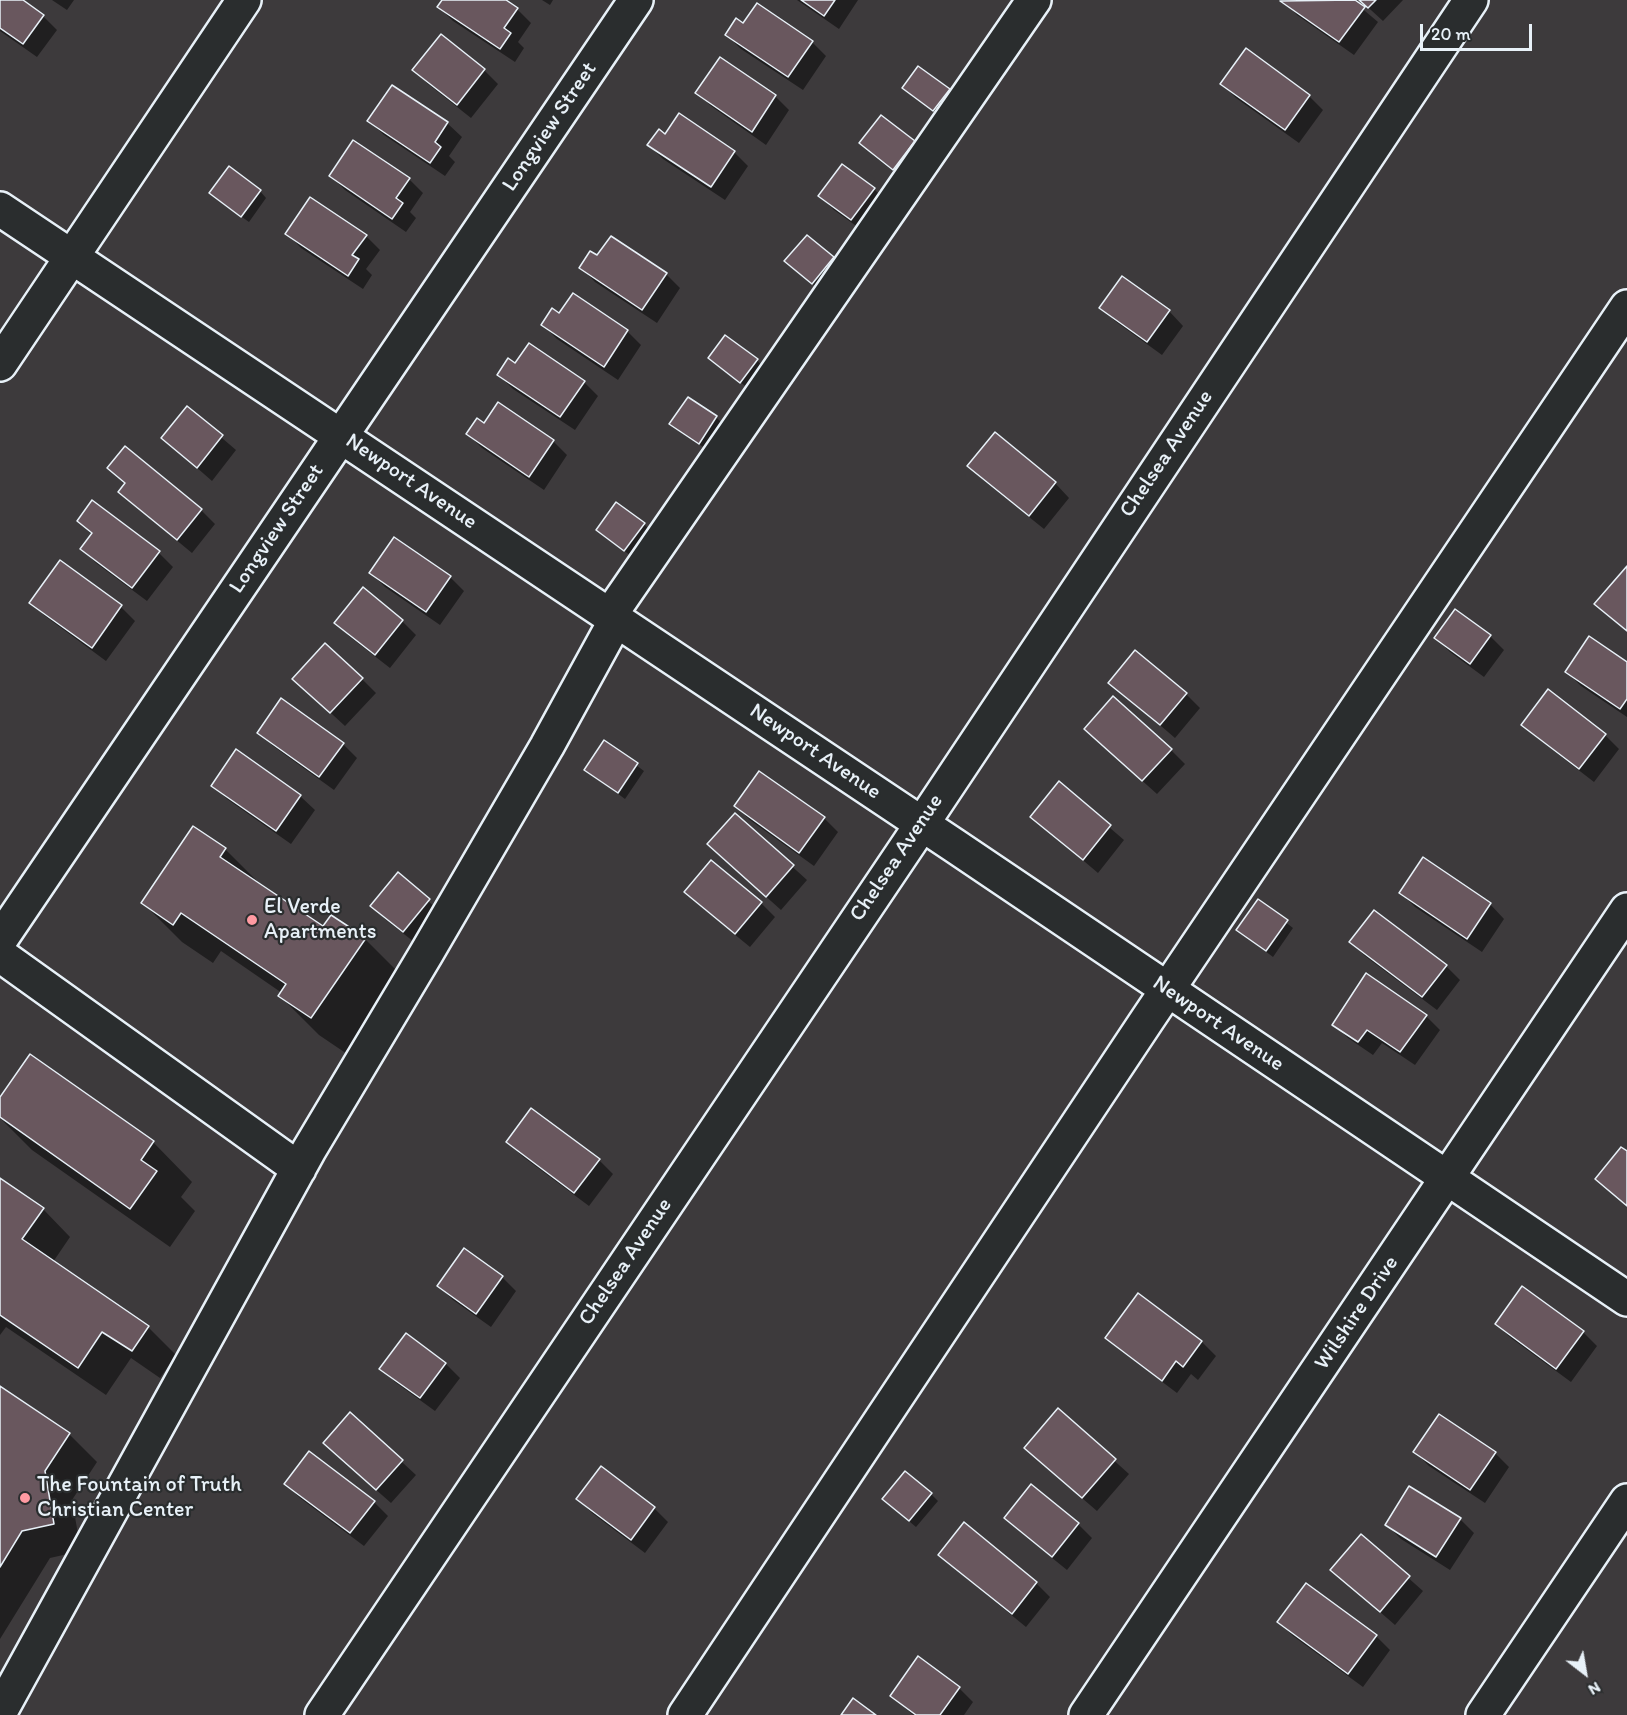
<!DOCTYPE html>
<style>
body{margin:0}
#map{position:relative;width:1627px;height:1715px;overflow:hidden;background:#3d3a3c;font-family:Itim,sans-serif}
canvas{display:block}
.north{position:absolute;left:1555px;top:1643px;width:60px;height:60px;-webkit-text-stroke:4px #2a2d2e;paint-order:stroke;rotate:149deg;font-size:16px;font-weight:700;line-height:24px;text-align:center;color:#e8f1f8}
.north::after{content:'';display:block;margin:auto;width:21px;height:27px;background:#e8f1f8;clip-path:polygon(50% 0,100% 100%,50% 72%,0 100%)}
.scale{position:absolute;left:1420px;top:24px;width:112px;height:27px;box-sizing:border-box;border:3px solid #e8f1f8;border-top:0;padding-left:8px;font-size:18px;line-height:21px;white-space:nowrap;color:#e8f1f8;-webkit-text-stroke:4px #2a2d2e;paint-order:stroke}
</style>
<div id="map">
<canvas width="1627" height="1715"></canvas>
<div class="north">N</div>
<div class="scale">20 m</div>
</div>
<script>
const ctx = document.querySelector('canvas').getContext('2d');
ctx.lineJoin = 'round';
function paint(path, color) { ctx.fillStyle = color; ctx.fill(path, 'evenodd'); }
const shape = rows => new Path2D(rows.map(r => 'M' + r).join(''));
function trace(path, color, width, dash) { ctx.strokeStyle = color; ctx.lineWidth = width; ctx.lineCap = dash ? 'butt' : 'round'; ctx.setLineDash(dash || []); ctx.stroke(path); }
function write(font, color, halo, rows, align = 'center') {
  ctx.font = font + ' Itim,sans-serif'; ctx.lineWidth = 4.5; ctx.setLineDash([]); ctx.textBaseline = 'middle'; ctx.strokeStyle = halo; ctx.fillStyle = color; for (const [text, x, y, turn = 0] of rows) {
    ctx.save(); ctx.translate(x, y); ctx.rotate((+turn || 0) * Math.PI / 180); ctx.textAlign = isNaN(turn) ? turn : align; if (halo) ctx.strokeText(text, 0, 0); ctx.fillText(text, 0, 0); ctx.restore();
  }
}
paint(shape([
 [0,0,21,0,43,16,57,30,37,57,0,31],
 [52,0,74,0,67,10],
 [444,0,503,0,517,9,531,23,518,42,524,48,515,62,453,21,439,7],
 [542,0,553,0,550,5],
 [797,0,858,0,839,29],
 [1283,0,1352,0,1378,22,1354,55,1297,15],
 [1360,0,1403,0,1383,21],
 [744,25,812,42,826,56,803,90,741,49,727,35],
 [441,36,484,70,498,84,471,118,428,84,414,70],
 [1247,50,1309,96,1323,110,1299,143,1236,98,1222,84],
 [720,59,775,96,789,110,766,145,711,106,697,92],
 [393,87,447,123,462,137,449,156,455,162,445,176,384,135,369,121],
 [949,90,955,96,941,116,911,94],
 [881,117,914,142,928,156,908,183,875,157,861,143],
 [666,136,734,152,748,166,725,200,663,159,649,145],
 [331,176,409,179,423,193,410,212,416,218,406,232,345,190],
 [874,189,888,203,866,233,834,210,820,196],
 [260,191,266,198,249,222,218,200],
 [287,233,366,236,380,250,366,269,372,275,363,289,301,248],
 [807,237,840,265,820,290,793,268],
 [598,257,666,274,680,288,657,323,595,282,581,267],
 [1122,278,1169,311,1183,326,1162,355,1115,321,1101,307],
 [573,295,627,331,641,345,618,380,557,339,543,325,559,315],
 [757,360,763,367,748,388,716,364],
 [515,365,584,382,598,396,575,430,513,389,499,375],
 [187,408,236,450,212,481,163,438],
 [716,417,723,424,706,449,671,424],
 [484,425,553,441,567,455,544,490,482,448,468,434],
 [995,434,1055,483,1069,498,1044,529,983,480,969,465],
 [109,468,201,510,215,524,192,553,134,505,120,491,126,484],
 [92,503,159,553,173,567,147,601,96,563,82,549,92,535,79,521],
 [644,524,650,530,631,556,598,530],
 [60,562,121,607,135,621,106,661,45,616,31,602],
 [371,573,450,577,464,591,440,625,385,587],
 [402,621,416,635,390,668,350,637,336,623],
 [1490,636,1504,650,1484,677,1450,652,1436,638],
 [1627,663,1627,717,1581,686,1567,672],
 [362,679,376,693,345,726,308,692],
 [1111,683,1186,694,1200,708,1175,738],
 [1549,691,1605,735,1619,749,1594,782,1537,738,1523,724],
 [259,732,343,744,357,758,334,790,273,746],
 [605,742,644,771,625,799,586,770],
 [1100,743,1171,750,1185,764,1157,794],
 [236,752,300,796,315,810,291,844,227,799,213,785],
 [1059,784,1124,840,1098,873,1032,817],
 [736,806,824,818,838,832,814,866,750,820],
 [735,815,807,880,781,910,723,858],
 [225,849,264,888,323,928,365,939,404,978,350,1056,319,1035,280,996,282,993,221,951,213,963,182,942,143,903],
 [1424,859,1490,904,1504,919,1482,952,1415,907,1401,893],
 [398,875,443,914,418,945,386,920,372,906],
 [686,892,761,903,775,917,750,947,700,906],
 [1258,901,1293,928,1273,957,1245,936],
 [1351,942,1446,966,1460,980,1437,1010,1365,956],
 [1426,1016,1440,1030,1415,1065,1382,1043,1373,1055,1348,1038,1334,1024],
 [0,1099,153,1142,192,1182,181,1197,195,1211,170,1247,32,1150,0,1118],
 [508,1142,599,1160,613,1174,589,1206,522,1156],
 [0,1180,43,1209,70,1237,53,1262,148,1327,176,1355,160,1378,131,1358,106,1395,6,1327,0,1335],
 [502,1277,516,1291,491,1327,453,1300,439,1286],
 [1138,1295,1202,1342,1216,1356,1198,1380,1191,1374,1177,1393,1121,1351,1107,1337],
 [1496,1324,1583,1332,1597,1346,1571,1382,1511,1338],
 [406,1335,446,1364,460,1378,435,1411,395,1382,381,1368],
 [0,1387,69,1434,97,1462,72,1500,81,1551,50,1558,0,1639],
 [1058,1410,1129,1474,1097,1511,1040,1462],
 [350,1414,416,1475,391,1503,339,1457],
 [1440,1416,1495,1453,1509,1467,1485,1503,1429,1466,1415,1452],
 [601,1469,654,1508,668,1522,645,1553,592,1513,578,1499],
 [286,1484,374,1502,388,1516,364,1546,300,1498],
 [1031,1486,1078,1524,1092,1538,1067,1570,1020,1532,1006,1518],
 [931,1494,938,1501,916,1527,891,1506],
 [1460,1519,1474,1533,1450,1570,1401,1539,1387,1525],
 [1361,1536,1423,1591,1395,1625,1332,1570],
 [940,1554,1036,1583,1050,1597,1026,1627,954,1568],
 [1279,1622,1376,1636,1390,1650,1363,1687,1293,1636],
 [959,1688,973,1702,964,1715,913,1715,892,1696]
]), '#0007');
const building = shape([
 [0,0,23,0,44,15,23,44,0,28,0,0],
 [442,0,506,0,518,8,504,28,511,33,500,49,437,7,442,0],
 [801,0,835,0,824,16,801,0],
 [1355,0,1365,7,1339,42,1280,1,1355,0],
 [1359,0,1376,0,1368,8,1359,0],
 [757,3,813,41,788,77,725,35,736,18,743,23,757,3],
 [441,34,485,69,457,105,412,70,441,34],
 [1246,48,1310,95,1285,130,1220,84,1246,48],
 [720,57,776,95,752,132,695,93,720,57],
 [918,66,950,89,933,111,902,88,918,66],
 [392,85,448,122,435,142,441,147,430,163,367,121,392,85],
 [679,113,735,151,711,187,647,145,659,129,665,134,679,113],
 [881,115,915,141,893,170,859,143,881,115],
 [353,140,410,178,396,198,403,203,392,219,329,176,353,140],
 [842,164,875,188,851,220,818,196,842,164],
 [229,166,261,190,241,217,209,193,229,166],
 [310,197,367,235,352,255,359,259,348,276,285,234,310,197],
 [807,235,834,257,812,284,784,261,807,235],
 [611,236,667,273,642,310,579,268,590,251,597,255,611,236],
 [1122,276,1170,310,1147,342,1099,308,1122,276],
 [573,293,628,330,604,367,541,325,552,308,559,313,573,293],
 [725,335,758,359,740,383,708,358,725,335],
 [529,343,585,381,560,417,497,375,508,358,515,363,529,343],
 [688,397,717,416,699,444,669,424,688,397],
 [498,402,554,440,529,477,466,434,477,418,484,423,498,402],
 [187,406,223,435,197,468,161,438,187,406],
 [995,432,1056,482,1029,516,967,466,995,432],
 [125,446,202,509,177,540,118,492,125,483,107,468,125,446],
 [92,500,160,551,132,588,80,549,92,533,77,521,92,500],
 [616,502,645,523,624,551,596,530,616,502],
 [394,537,451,576,426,612,369,573,394,537],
 [60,560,122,605,92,648,29,603,60,560],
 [1627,566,1627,631,1594,604,1627,566],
 [363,587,403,620,375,655,334,623,363,587],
 [1455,609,1491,635,1470,664,1434,638,1455,609],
 [1589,636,1627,662,1627,699,1620,709,1565,672,1589,636],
 [325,643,363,678,330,713,292,679,325,643],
 [1135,650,1187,693,1160,725,1108,683,1135,650],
 [1548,689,1606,734,1579,769,1521,725,1548,689],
 [1113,696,1172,749,1142,781,1084,729,1113,696],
 [281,698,344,743,319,777,257,733,281,698],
 [604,740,638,763,618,793,584,770,604,740],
 [236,749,301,795,276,831,211,786,236,749],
 [759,771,825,817,799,853,734,806,759,771],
 [1059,781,1111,825,1083,860,1030,817,1059,781],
 [735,813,794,865,766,897,707,844,735,813],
 [193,826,226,848,220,857,323,926,331,915,366,938,311,1018,278,996,286,984,181,913,173,925,141,903,193,826],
 [1423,857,1491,903,1467,939,1399,893,1423,857],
 [711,860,762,902,735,934,684,892,711,860],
 [398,872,430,899,403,932,370,906,398,872],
 [1258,899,1288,920,1266,951,1236,930,1258,899],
 [1374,910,1447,965,1422,997,1349,942,1374,910],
 [1366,973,1427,1015,1400,1052,1367,1030,1358,1042,1332,1025,1366,973],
 [30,1054,154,1141,141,1160,157,1171,130,1209,0,1117,0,1097,30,1054],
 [531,1108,600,1159,574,1193,506,1142,531,1108],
 [1621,1147,1627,1151,1627,1206,1595,1179,1621,1147],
 [0,1178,44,1208,22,1239,149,1326,132,1351,102,1332,78,1368,0,1315,0,1178],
 [464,1248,503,1276,476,1314,437,1286,464,1248],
 [1522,1286,1584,1331,1556,1369,1495,1324,1522,1286],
 [1138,1293,1202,1341,1183,1367,1176,1361,1162,1381,1105,1338,1138,1293],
 [406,1333,446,1363,420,1398,379,1369,406,1333],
 [0,1386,70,1433,45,1471,54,1524,22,1531,0,1567,0,1386],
 [1058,1408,1116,1459,1082,1498,1024,1448,1058,1408],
 [350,1412,403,1460,376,1490,323,1443,350,1412],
 [1439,1414,1496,1452,1470,1490,1413,1452,1439,1414],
 [309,1451,375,1501,350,1533,284,1484,309,1451],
 [601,1466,655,1507,631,1540,576,1499,601,1466],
 [905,1471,932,1493,909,1521,882,1499,905,1471],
 [1031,1484,1079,1523,1052,1557,1004,1518,1031,1484],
 [1409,1486,1461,1518,1436,1557,1385,1525,1409,1486],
 [964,1522,1037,1582,1012,1614,938,1555,964,1522],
 [1361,1534,1410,1576,1380,1612,1330,1570,1361,1534],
 [1306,1583,1377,1635,1348,1674,1277,1622,1306,1583],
 [918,1656,960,1687,940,1715,916,1715,890,1696,918,1656],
 [853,1698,876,1715,841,1715,853,1698]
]);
paint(building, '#69575e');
trace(building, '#e8f1f8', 1.5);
const minor = shape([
 [0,209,955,846,1627,1299],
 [0,364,244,0],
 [610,615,1034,0],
 [0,940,636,0],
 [0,955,299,1169],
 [0,1712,309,1150,426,954,547,746,616,620],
 [322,1715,922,824,1471,0],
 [685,1715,1147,1020,1627,307],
 [1086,1715,1627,910],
 [1483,1715,1627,1501]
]);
trace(minor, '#e8f1f8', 38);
trace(minor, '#2a2d2e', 33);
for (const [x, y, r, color] of [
 [252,920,6,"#ff9aa2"],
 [25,1498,6,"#ff9aa2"]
]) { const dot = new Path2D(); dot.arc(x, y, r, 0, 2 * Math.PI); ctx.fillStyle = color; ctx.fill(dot); trace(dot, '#2a2d2e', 2); }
write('22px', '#e8f1f8', '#2a2d2e', [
 ["Longview Street",550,127,-56],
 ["Chelsea Avenue",1167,454,-56],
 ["Newport Avenue",411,482,34],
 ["Longview Street",277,529,-56],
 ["Newport Avenue",815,752,34],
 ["Chelsea Avenue",897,858,-56],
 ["Newport Avenue",1218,1024,34],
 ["Chelsea Avenue",626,1262,-56],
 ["Wilshire Drive",1357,1313,-56]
]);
write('22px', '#e8f1f8', '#2a2d2e', [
 ["El Verde",264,907],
 ["Apartments",264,932],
 ["The Fountain of Truth",37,1485],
 ["Christian Center",37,1510]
], 'left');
</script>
